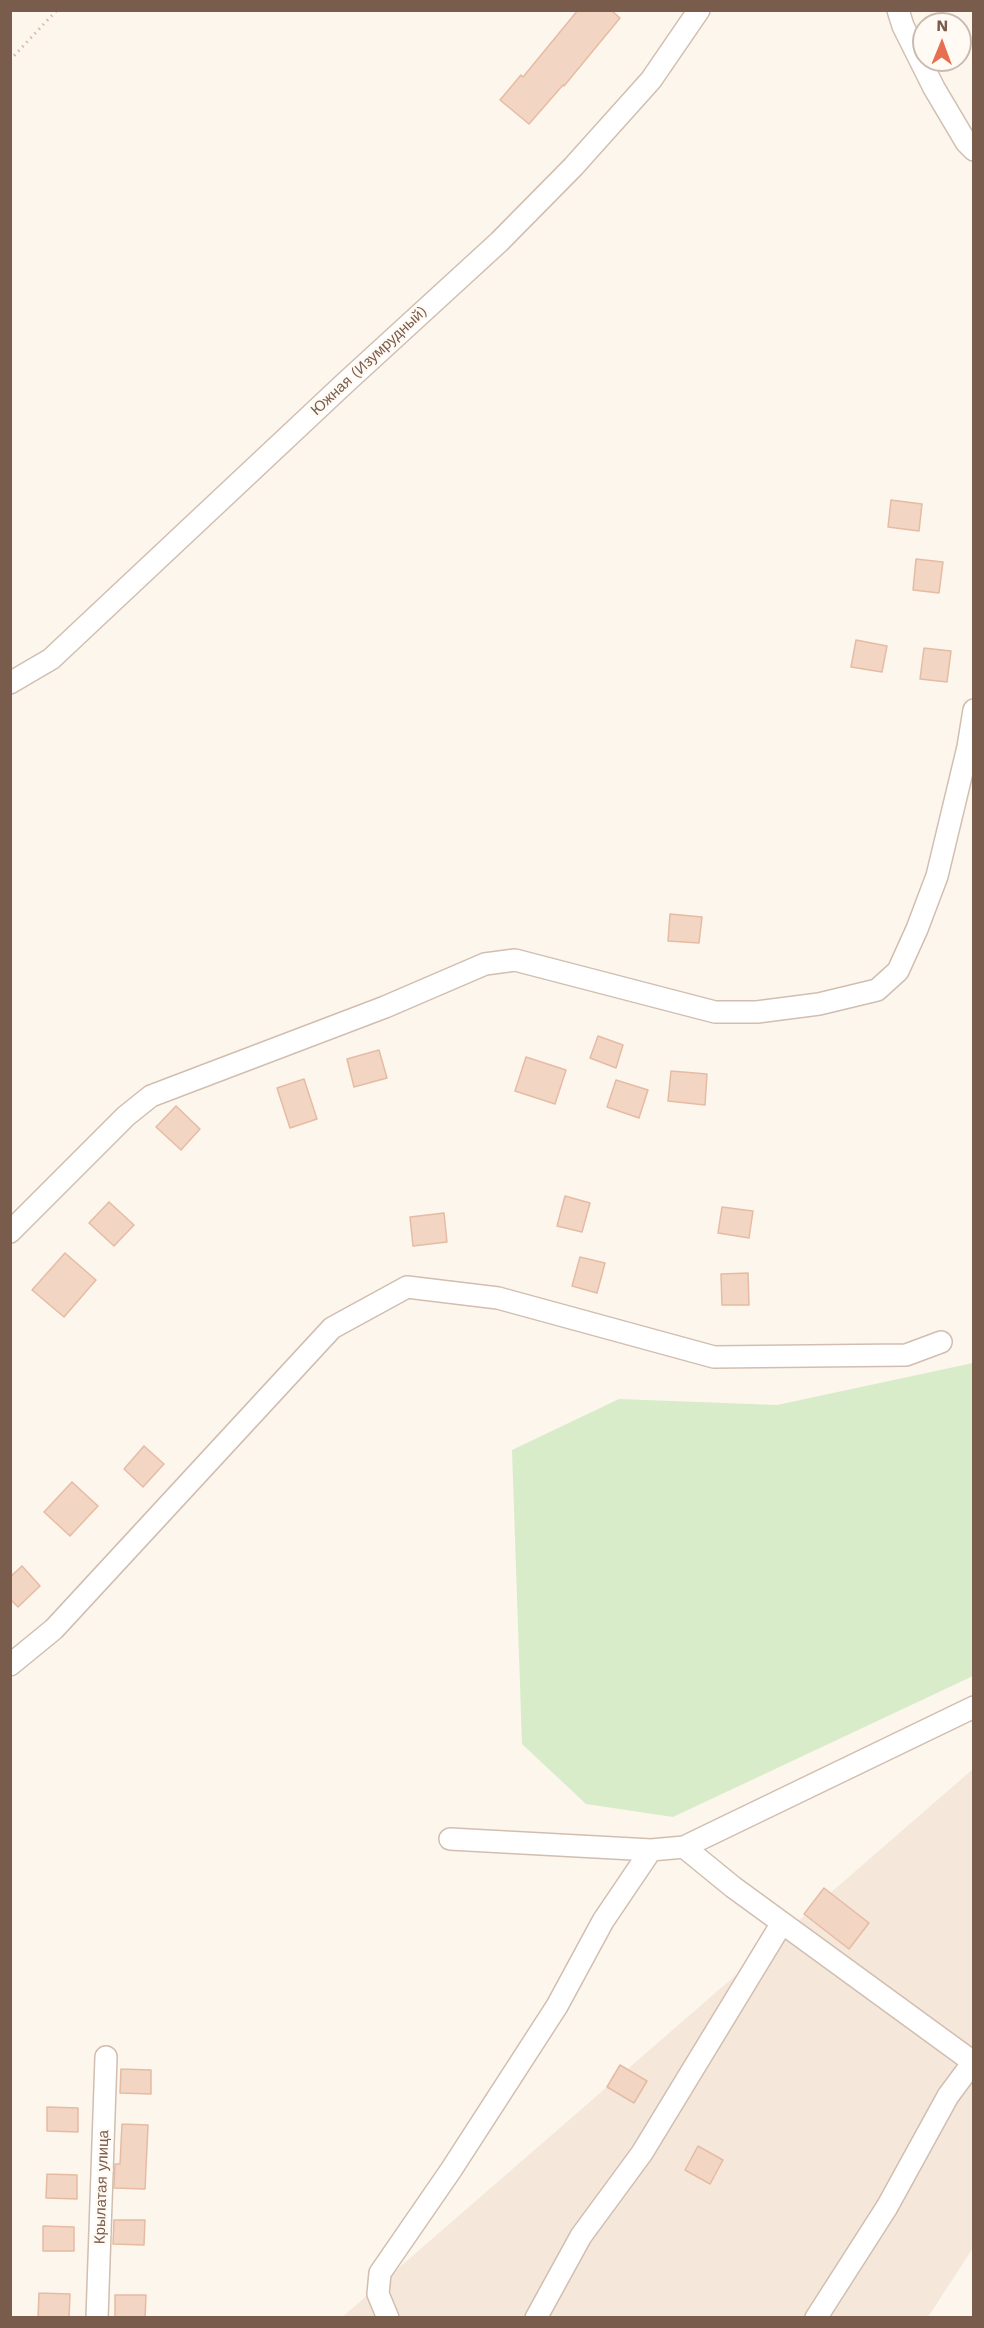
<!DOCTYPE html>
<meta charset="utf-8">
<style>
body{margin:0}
#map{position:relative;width:984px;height:2328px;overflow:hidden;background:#fdf6ec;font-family:"Work Sans",sans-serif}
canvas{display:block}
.frame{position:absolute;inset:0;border:12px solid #7a5c4d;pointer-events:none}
.north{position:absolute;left:912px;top:12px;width:60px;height:60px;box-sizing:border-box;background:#fffaf3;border:2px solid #cabbb1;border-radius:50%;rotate:1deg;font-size:16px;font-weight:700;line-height:24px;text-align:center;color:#7a5c4d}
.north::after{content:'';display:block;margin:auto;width:21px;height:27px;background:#e76f51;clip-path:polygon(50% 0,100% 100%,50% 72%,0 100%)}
</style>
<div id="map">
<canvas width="984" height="2328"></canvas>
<div class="frame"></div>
<div class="north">N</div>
</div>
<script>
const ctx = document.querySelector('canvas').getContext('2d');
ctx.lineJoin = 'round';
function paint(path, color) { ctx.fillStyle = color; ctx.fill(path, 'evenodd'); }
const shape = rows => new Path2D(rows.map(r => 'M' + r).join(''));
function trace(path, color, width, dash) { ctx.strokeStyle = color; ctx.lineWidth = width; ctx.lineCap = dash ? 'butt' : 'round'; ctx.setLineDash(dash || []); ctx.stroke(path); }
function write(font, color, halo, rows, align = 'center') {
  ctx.font = font + ' "Work Sans",sans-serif'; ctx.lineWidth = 5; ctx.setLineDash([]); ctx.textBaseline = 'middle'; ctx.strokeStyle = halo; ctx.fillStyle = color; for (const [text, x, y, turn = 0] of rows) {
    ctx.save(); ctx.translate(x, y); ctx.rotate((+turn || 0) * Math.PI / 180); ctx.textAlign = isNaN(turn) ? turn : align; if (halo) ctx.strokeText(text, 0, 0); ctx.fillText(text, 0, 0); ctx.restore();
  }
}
paint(shape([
 [973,1769,973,2248,928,2317,341,2318]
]), '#f5e8da');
paint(shape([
 [973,1363,973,1676,673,1817,586,1804,522,1744,512,1450,619,1399,777,1405]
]), '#d8ecc9');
const building = shape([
 [578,10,611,10,620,18,564,86,563,85,529,124,500,100,521,75,523,77,578,10],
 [891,500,922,504,919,531,888,527,891,500],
 [916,559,943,562,939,593,913,590,916,559],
 [856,640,887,646,882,672,851,667,856,640],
 [924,648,951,651,947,682,920,679,924,648],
 [670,914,702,917,699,943,668,941,670,914],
 [598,1036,623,1045,616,1068,590,1058,598,1036],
 [379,1050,387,1078,354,1087,347,1059,379,1050],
 [526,1057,566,1070,555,1104,515,1091,526,1057],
 [671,1071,707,1074,705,1105,668,1101,671,1071],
 [304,1079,317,1119,290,1128,277,1088,304,1079],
 [616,1080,648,1090,639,1118,607,1107,616,1080],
 [176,1106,200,1129,181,1150,156,1127,176,1106],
 [565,1196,590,1203,582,1232,557,1226,565,1196],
 [109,1202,134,1225,114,1246,89,1223,109,1202],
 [722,1207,753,1211,749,1238,718,1233,722,1207],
 [444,1213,447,1242,413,1246,410,1217,444,1213],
 [65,1253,96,1280,64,1317,32,1290,65,1253],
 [580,1257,605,1263,597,1293,572,1286,580,1257],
 [748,1273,749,1305,722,1305,721,1274,748,1273],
 [144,1446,164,1464,143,1487,124,1469,144,1446],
 [72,1482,98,1506,70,1536,44,1512,72,1482],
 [22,1566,40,1586,18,1607,10,1599,10,1577,22,1566],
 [824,1888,869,1923,849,1949,804,1914,824,1888],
 [620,2065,647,2081,634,2103,607,2087,620,2065],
 [121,2069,151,2070,151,2094,120,2093,121,2069],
 [47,2107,78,2108,78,2132,47,2131,47,2107],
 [122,2124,148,2125,145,2189,114,2188,115,2164,120,2164,122,2124],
 [698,2146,723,2160,710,2184,685,2170,698,2146],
 [47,2174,77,2175,77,2199,46,2198,47,2174],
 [114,2220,145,2220,144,2245,113,2244,114,2220],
 [43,2226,74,2227,74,2251,43,2251,43,2226],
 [39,2293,70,2294,69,2318,38,2318,39,2293],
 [115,2295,146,2295,145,2318,115,2318,115,2295]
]);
paint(building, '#f3d5c3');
trace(building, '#e6bba3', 1.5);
const minor = shape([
 [898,10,903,26,934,88,966,142,974,150],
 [10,683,51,659,344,384,499,242,573,167,651,80,699,10],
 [10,1232,126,1116,151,1096,385,1007,485,964,515,960,715,1012,757,1012,819,1004,877,990,898,971,917,929,937,876,968,747,974,710],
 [10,1665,54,1629,332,1328,407,1287,498,1298,714,1357,906,1355,941,1342],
 [450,1839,651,1850,684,1847,974,1707],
 [684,1847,733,1887,973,2062],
 [97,2318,106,2057],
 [388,2318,378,2294,380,2273,451,2170,557,2006,603,1921,651,1850],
 [536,2318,581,2236,642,2153,782,1923],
 [816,2318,887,2207,948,2096,974,2061]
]);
trace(minor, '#d1beb0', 24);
trace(shape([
 [10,60,57,10]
]), '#d9b8a5', 3, [1.5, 4.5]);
trace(minor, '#fff', 21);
write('15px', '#7a5c4d', '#fffaf3', [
 ["Южная (Изумрудный)",369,361,-43],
 ["Крылатая улица",102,2187,-88]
]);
</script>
